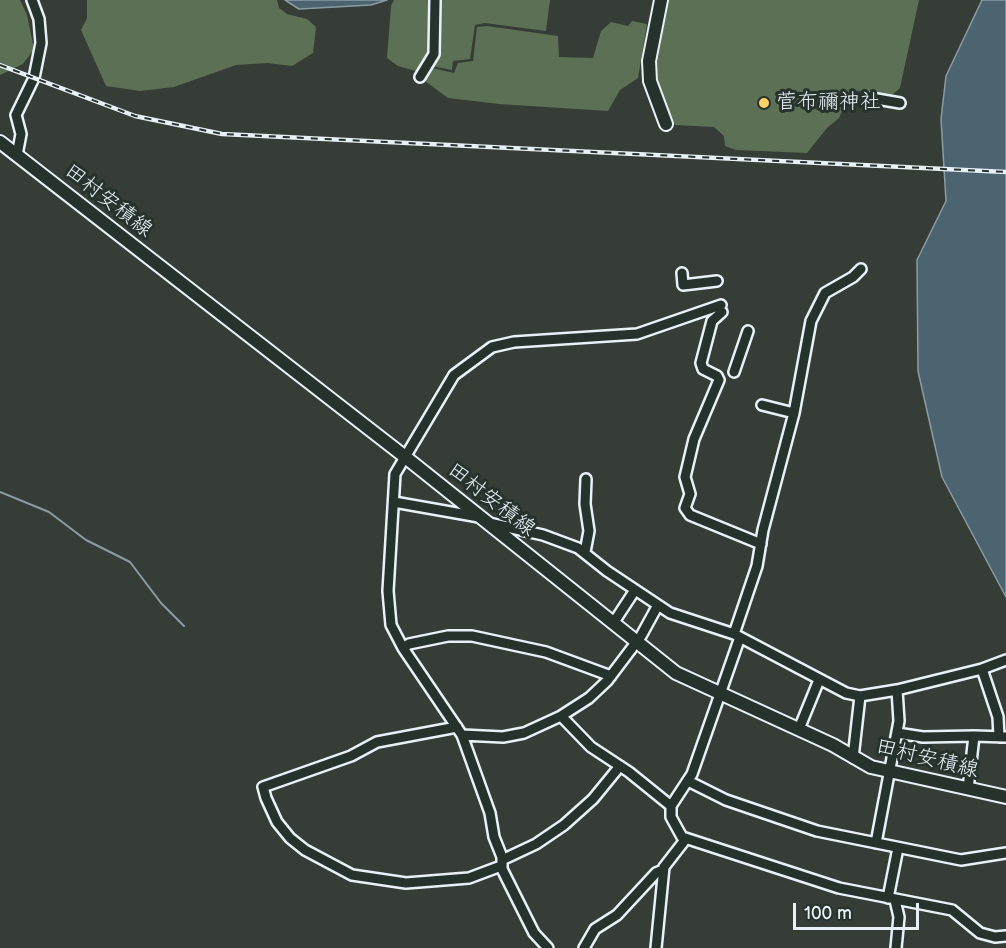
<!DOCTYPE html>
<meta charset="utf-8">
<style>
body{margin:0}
#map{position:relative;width:1006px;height:948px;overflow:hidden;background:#353d36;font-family:"Balsamiq Sans",sans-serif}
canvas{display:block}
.scale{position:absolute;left:793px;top:903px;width:126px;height:27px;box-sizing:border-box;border:3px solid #e8f1f8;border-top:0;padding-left:8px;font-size:18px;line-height:21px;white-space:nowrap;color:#e8f1f8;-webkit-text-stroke:4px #26332d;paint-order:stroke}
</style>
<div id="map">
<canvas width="1006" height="948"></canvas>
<div class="scale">100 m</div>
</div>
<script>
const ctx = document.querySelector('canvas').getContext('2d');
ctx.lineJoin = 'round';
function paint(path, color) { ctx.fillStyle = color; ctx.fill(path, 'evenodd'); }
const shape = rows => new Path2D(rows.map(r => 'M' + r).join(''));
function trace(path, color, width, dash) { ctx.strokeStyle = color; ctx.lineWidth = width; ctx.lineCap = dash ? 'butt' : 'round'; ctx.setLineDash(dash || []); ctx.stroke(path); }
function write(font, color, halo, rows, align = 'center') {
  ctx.font = font + ' "Balsamiq Sans","Klee One",sans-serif'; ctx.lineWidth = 6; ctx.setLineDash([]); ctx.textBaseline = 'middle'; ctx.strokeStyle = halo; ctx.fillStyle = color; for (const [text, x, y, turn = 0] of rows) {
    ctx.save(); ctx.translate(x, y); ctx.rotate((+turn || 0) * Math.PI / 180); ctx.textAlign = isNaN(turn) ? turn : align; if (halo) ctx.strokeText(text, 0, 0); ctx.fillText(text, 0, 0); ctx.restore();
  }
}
paint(shape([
 [0,0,20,0,27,15,34,49,23,64,0,75],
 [87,0,277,0,279,8,287,14,307,19,316,27,313,53,292,66,267,63,236,65,174,87,140,91,106,86,81,30,87,18],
 [394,0,431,0,431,38,426,60,416,71,398,66,387,58,391,6],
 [439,0,550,0,546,31,485,23,475,25,470,59,453,61,452,70,432,66,436,55],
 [669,0,919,0,900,88,892,95,852,90,839,118,827,128,807,153,736,150,725,146,724,136,714,127,675,125,665,106,658,83,655,57],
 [632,21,647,24,638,78,620,90,608,111,499,104,448,98,421,78,422,74,432,68,454,73,458,63,473,61,477,27,487,26,558,36,559,57,593,58,601,31,611,22,628,26]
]), '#5b7054');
const water = shape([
 [285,0,387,0,371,5,299,9,285,0],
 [982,0,1006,0,1006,597,942,477,918,371,917,260,946,201,941,119,946,76,982,0]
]);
paint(water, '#4b6470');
trace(water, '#8a9ca6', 1.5);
trace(shape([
 [0,492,49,512,86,540,130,562,161,603,184,626]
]), '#8a9ca6', 2);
const street = shape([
 [420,77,434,54,435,0],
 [871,98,900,103],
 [17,155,21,134,16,115,34,78,41,43,39,19,32,0],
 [682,273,683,285,717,281],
 [722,312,712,321,701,363,703,369,717,376,719,380,694,439,685,477,690,494,685,508,690,515,761,544],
 [734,372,748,331],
 [762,405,794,413],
 [394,502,479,517],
 [489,523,543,535,578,548,607,571,670,613,734,634,846,693,860,696,897,690,899,721,876,843],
 [585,552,589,531,585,504,586,479],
 [614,622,635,590],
 [734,634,757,566,763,530,794,413,811,321,825,293,853,277,861,269],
 [740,637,692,774,671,806,671,817,682,837,839,888,952,910,980,933,995,937,1006,936],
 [403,648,409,644,448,636,472,636,546,652,611,676],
 [982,669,998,717,999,737],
 [897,690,982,669,1006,660],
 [561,716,591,747,629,772,671,806],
 [457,727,377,742,351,756,263,787,266,798,277,822,290,838,305,850,352,875,406,883,469,878,501,866],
 [799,729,819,680],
 [897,733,923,737,974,736,968,789],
 [462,735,503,737,524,733,561,716,589,698,607,681,641,636,658,605],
 [974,736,1006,737],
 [853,758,860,696],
 [688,781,726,800,817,831,961,860,1006,853],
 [502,860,536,844,564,825,593,799,620,766],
 [888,898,898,848],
 [895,900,899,917,896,948],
 [548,948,534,933,502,869,502,857,494,837,490,813,462,735,403,648,391,625,388,591,395,474,454,375,492,347,514,342,637,334,721,305],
 [584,948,595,929,617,915,656,873,663,870],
 [656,948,664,867,685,840]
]);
const secondary = shape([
 [661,0,649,61,650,81,666,124],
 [0,142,404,456,676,673,833,745,871,767,1006,797]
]);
trace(street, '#e8f1f8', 14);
trace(secondary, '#e8f1f8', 16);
trace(street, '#26332d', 9);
trace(secondary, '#26332d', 12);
const rail = shape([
 [0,65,135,116,222,134,1006,172]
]);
trace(rail, '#e8f1f8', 4.5);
trace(rail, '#26332d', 2, [7]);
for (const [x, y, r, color] of [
 [764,103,6,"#ffd166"]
]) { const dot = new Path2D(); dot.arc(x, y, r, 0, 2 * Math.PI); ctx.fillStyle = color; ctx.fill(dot); trace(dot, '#26332d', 2); }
write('21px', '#e8f1f8', '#26332d', [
 ["菅布禰神社",776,103]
], 'left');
write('21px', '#e8f1f8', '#26332d', [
 ["田村安積線",108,201,38],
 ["田村安積線",491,500,38],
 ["田村安積線",927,759,14]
]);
</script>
